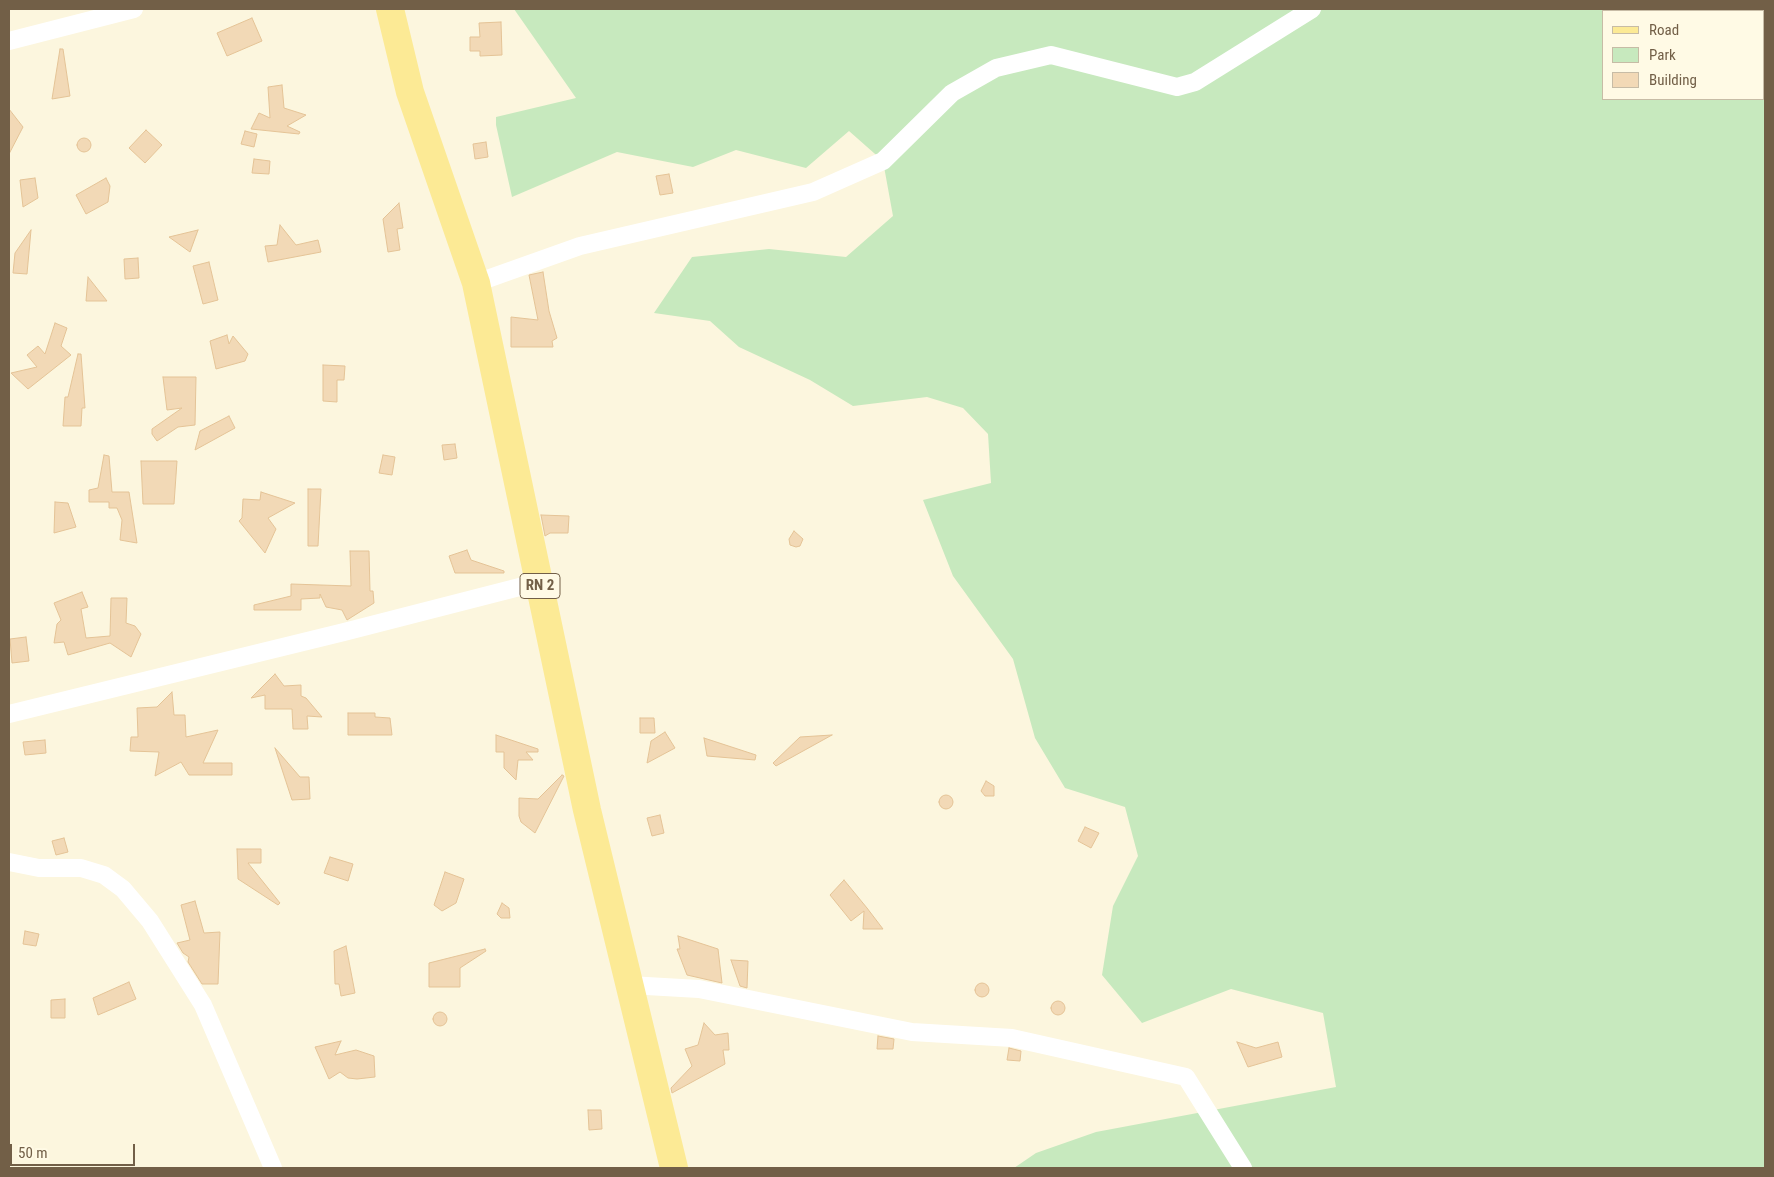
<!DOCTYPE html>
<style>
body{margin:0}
#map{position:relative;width:1774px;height:1177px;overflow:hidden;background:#fcf6de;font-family:"Roboto Condensed",sans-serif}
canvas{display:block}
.frame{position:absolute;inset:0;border:10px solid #725f47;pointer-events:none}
.legend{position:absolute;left:1602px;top:10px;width:162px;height:90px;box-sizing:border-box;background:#fffae5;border:1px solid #c7bca6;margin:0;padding:6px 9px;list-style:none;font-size:15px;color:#725f47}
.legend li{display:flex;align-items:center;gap:10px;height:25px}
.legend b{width:25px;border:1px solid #c7bca6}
.scale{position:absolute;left:10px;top:1144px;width:125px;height:22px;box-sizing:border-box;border:2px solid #725f47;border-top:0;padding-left:6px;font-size:15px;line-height:18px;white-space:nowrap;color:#725f47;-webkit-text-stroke:4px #fffae5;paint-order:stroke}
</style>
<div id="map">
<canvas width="1774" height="1177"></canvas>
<div class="frame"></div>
<ul class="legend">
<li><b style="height:6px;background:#fcea95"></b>Road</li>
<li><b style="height:14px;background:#c7e9be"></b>Park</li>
<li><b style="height:14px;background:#f2d9b6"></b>Building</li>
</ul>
<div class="scale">50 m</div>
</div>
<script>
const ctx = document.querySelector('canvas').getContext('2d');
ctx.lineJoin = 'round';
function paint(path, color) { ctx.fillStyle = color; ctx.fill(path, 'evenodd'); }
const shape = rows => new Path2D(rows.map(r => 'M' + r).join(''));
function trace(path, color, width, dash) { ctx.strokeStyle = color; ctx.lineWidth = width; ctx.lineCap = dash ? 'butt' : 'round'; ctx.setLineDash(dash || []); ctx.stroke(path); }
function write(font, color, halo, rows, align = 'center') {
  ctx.font = font + ' "Roboto Condensed",sans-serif'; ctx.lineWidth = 4; ctx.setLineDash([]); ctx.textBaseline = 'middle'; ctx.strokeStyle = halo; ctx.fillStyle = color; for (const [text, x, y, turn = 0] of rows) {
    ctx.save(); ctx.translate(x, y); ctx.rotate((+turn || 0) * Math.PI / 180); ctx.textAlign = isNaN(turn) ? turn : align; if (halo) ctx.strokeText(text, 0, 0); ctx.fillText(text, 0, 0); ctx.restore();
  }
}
paint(shape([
 [514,9,1765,9,1765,1168,1014,1168,1036,1153,1096,1132,1336,1087,1323,1013,1231,989,1142,1023,1102,975,1113,906,1138,856,1125,807,1065,788,1035,738,1013,659,953,576,923,500,991,483,988,434,963,408,927,397,853,406,810,380,739,347,710,321,654,313,692,257,769,249,846,257,893,216,883,161,849,131,806,168,736,150,693,167,617,152,512,197,496,125,496,117,576,98],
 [1603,11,1763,11,1763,99,1603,99]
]), '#c7e9be');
const building = shape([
 [252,18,262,41,227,56,217,33,252,18],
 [501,22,502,55,480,56,480,51,470,51,470,37,480,37,479,23,501,22],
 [60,49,63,49,70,96,52,99,60,49],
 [282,85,284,108,306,115,287,126,300,132,299,134,251,129,259,113,270,118,268,87,282,85],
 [9,109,23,127,9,154,9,109],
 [146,130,162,145,145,163,129,148,146,130],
 [245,131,257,134,254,147,241,144,245,131],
 '77 145a7 7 0 1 1 14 0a7 7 0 1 1-14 0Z',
 [486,142,488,157,475,159,473,144,486,142],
 [254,159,270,161,269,174,252,173,254,159],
 [669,174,673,193,660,195,656,176,669,174],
 [35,178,38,198,23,207,20,180,35,178],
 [106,178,110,186,108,202,86,214,76,195,106,178],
 [399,203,403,228,397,229,400,250,388,252,383,219,399,203],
 [280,225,296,245,318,240,321,252,268,262,265,246,277,245,280,225],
 [31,230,27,274,13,273,15,253,31,230],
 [198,230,190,252,169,237,198,230],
 [138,258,139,278,125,279,124,259,138,258],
 [209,262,218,300,203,304,193,266,209,262],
 [543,272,549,311,557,338,552,341,553,347,511,347,511,317,538,320,529,275,543,272],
 [88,277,107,301,86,301,88,277],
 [55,323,67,328,61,346,71,355,28,389,11,373,37,367,27,355,38,346,45,354,55,323],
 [227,335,229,344,233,336,248,354,245,361,216,369,210,341,227,335],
 [78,354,81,354,85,408,82,408,81,426,63,426,65,397,68,397,78,354],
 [323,365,345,366,344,380,337,380,337,402,323,401,323,365],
 [163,377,196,377,195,425,178,427,157,441,152,434,152,429,182,408,167,410,163,377],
 [229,416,235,428,195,450,200,431,229,416],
 [455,444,457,458,444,460,442,445,455,444],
 [104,455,109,456,112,492,129,492,137,543,120,540,122,520,117,508,109,508,109,502,89,502,89,490,98,488,104,455],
 [383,455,395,457,392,475,379,473,383,455],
 [141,461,177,461,174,504,143,504,141,461],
 [308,489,321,489,318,546,308,546,308,489],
 [261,492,295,503,268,518,276,529,265,553,239,521,242,518,243,499,260,500,261,492],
 [55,502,68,503,76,527,54,533,55,502],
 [541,515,569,516,568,533,550,533,545,536,541,515],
 [794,531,803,539,800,546,796,547,790,545,789,539,794,531],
 [467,550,471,560,504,571,504,573,455,573,449,556,467,550],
 [350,551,369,551,370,591,373,591,374,603,347,620,342,610,326,607,320,594,320,598,301,599,301,610,254,610,254,605,291,596,291,584,351,586,350,551],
 [82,592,88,607,81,609,86,638,110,636,111,598,127,598,126,623,135,626,141,634,131,657,110,643,68,655,64,642,54,643,57,624,61,620,54,603,82,592],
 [26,637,29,661,12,663,10,639,26,637],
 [275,674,284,686,301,685,301,696,306,698,322,717,307,716,308,729,293,729,292,709,265,709,265,695,251,698,275,674],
 [172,692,174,715,185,715,186,737,218,730,203,763,232,763,232,775,189,775,181,762,155,776,159,752,130,751,131,737,138,737,137,708,157,707,172,692],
 [348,713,375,713,375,717,390,718,392,735,348,735,348,713],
 [640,718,654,718,655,733,640,733,640,718],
 [665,732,675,748,647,763,651,741,665,732],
 [496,735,538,749,538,752,526,752,533,760,518,760,516,780,504,768,504,752,496,752,496,735],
 [832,735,776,766,773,763,800,737,832,735],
 [704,738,756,755,755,760,707,756,704,738],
 [45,740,46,753,25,755,23,742,45,740],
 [275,748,300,777,309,777,310,799,292,800,275,748],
 [562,775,564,776,535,833,521,822,519,816,519,798,538,799,562,775],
 [986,781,994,786,994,796,985,796,981,791,986,781],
 '939 802a7 7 0 1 1 14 0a7 7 0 1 1-14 0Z',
 [660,815,664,833,652,836,647,818,660,815],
 [1085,827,1099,833,1091,848,1078,841,1085,827],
 [64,838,68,852,56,855,52,841,64,838],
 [237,849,261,849,261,863,248,863,280,903,278,905,238,879,237,849],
 [330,857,353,864,348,881,324,873,330,857],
 [445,872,464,879,456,903,442,911,434,905,445,872],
 [844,880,867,908,883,929,863,929,864,911,851,921,830,895,844,880],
 [195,901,204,933,220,932,218,984,202,984,188,962,189,957,183,953,177,943,190,940,181,905,195,901],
 [502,903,509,908,510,918,501,918,497,914,502,903],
 [25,931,39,934,36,946,23,944,25,931],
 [678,936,718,949,722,983,687,975,677,949,680,949,678,936],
 [346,946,355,993,341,996,339,984,335,984,334,951,346,946],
 [485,949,486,951,460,968,460,987,429,987,429,963,485,949],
 [731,960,748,961,747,988,740,986,731,960],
 [129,982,136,999,98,1015,93,998,129,982],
 '975 990a7 7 0 1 1 14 0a7 7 0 1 1-14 0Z',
 [65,999,65,1018,51,1018,51,1000,65,999],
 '1051 1008a7 7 0 1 1 14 0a7 7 0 1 1-14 0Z',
 '433 1019a7 7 0 1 1 14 0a7 7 0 1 1-14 0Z',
 [704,1023,715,1035,728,1033,729,1050,723,1050,725,1064,672,1093,671,1088,692,1066,685,1049,698,1045,704,1023],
 [878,1036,894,1039,893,1049,877,1049,878,1036],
 [341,1041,335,1055,356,1050,374,1056,375,1077,357,1079,348,1078,340,1072,329,1079,315,1047,341,1041],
 [1237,1042,1256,1048,1278,1042,1282,1057,1248,1067,1237,1042],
 [1009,1048,1021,1051,1020,1061,1007,1060,1009,1048],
 [588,1110,601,1110,602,1129,589,1130,588,1110]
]);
paint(building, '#f2d9b6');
trace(building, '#e4c396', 1);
trace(shape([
 [9,41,134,9],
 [476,283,580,246,813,192,883,161,952,93,996,68,1051,55,1177,87,1195,82,1312,9],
 [9,714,344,632,539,582],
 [9,862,39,868,81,868,104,875,123,889,150,921,203,1005,273,1168],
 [629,985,699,989,912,1032,1012,1038,1186,1077,1243,1168]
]), '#fff', 18);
trace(shape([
 [390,9,410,92,476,283,587,810,674,1168]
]), '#fcea95', 28);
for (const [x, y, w] of [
 [540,586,40]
]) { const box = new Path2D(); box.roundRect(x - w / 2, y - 12.5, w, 25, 4); ctx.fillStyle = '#fffae5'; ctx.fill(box); trace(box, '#725f47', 1); }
write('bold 15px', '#725f47', null, [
 ["RN 2",540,586]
]);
</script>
